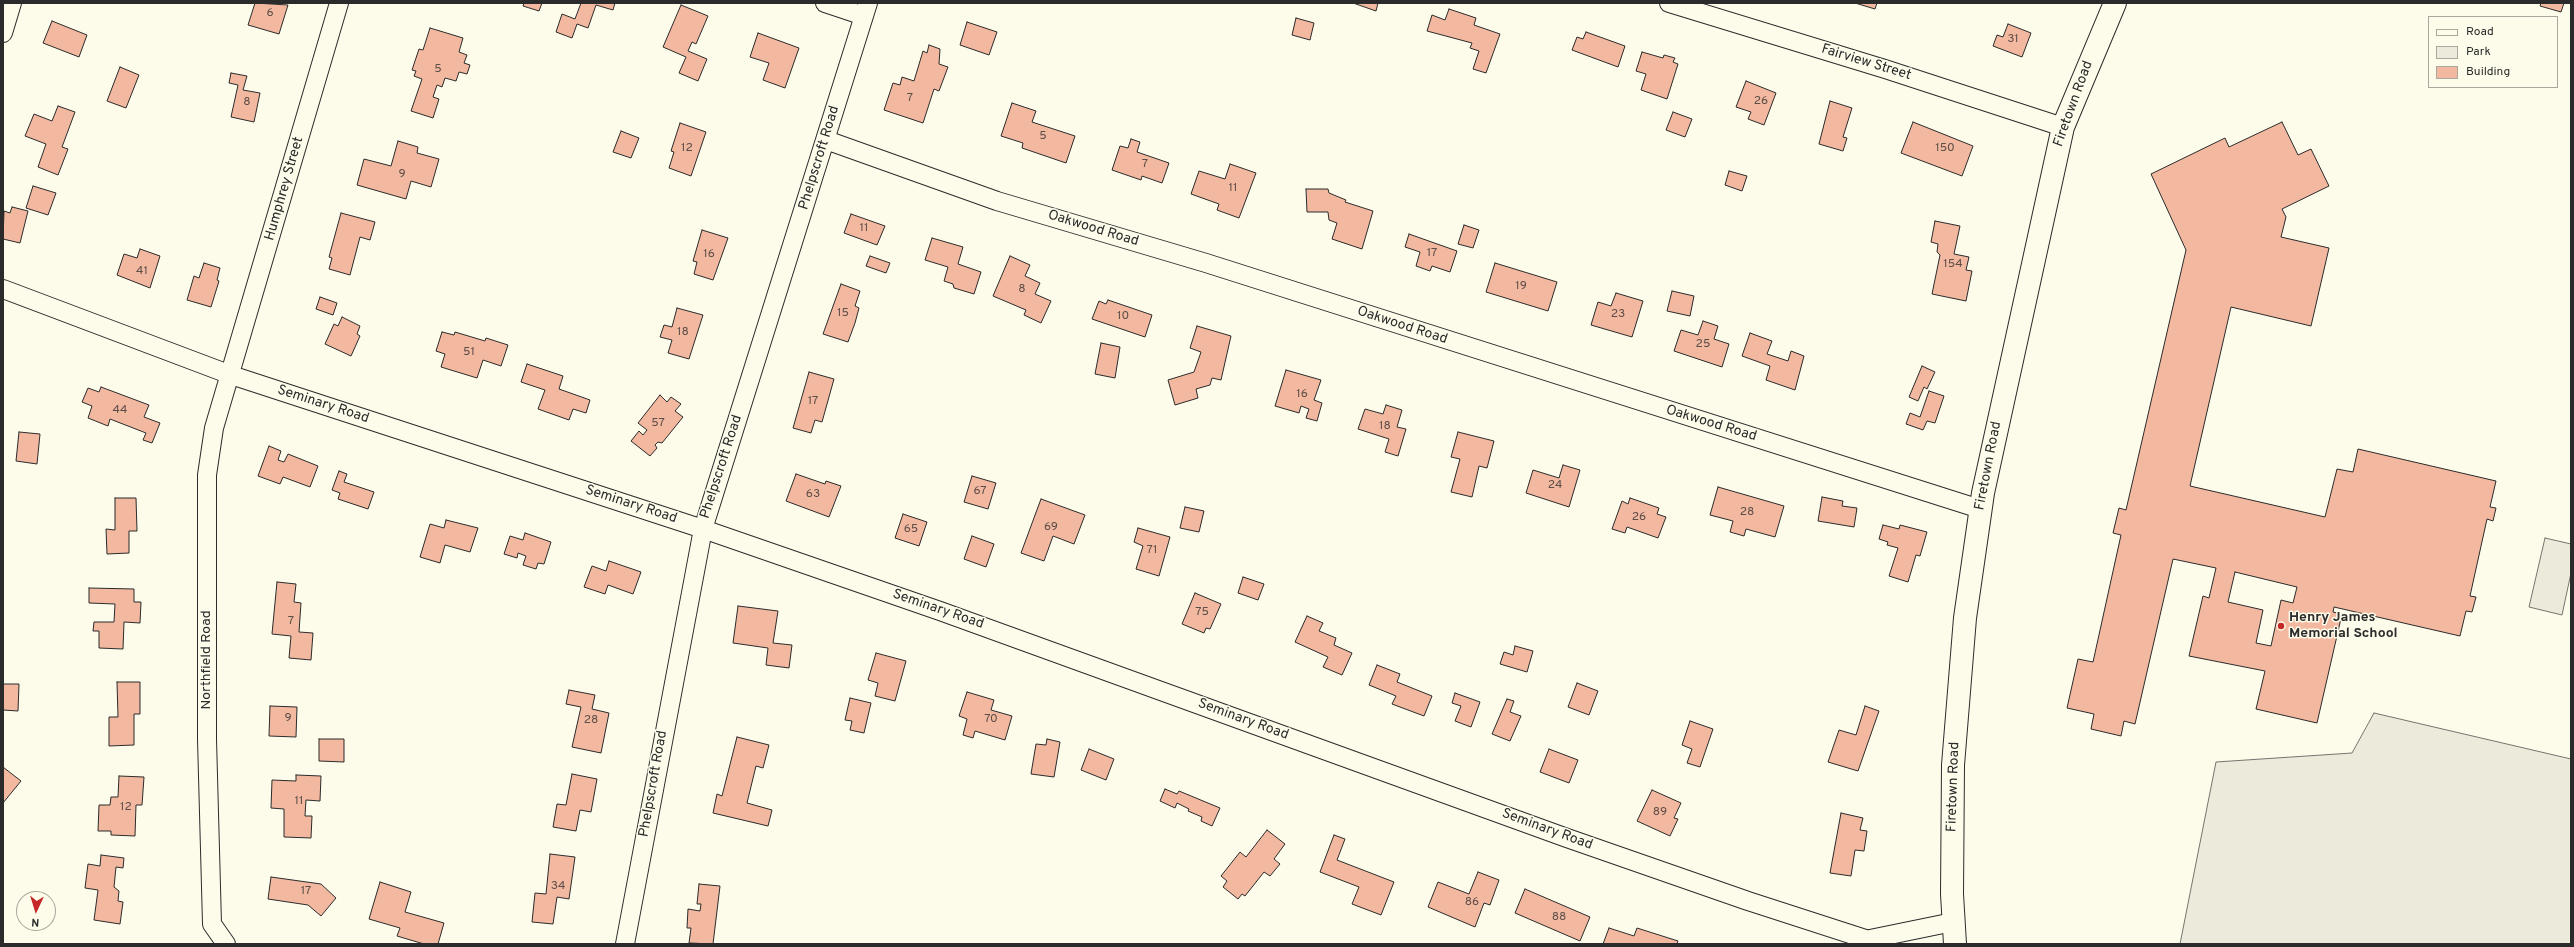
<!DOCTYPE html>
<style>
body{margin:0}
#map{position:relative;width:2574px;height:947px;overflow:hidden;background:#fdfbea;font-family:Overpass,sans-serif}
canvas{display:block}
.frame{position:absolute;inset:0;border:4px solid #2b2b2b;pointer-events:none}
.legend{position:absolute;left:2428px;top:16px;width:130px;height:72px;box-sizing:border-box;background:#fdfbea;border:1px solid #a9a89e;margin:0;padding:5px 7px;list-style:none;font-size:12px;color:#2b2b2b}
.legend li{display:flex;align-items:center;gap:8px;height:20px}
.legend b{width:20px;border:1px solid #a9a89e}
.north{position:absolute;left:16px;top:891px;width:40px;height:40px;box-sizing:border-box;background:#fdfbea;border:1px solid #a9a89e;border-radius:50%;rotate:184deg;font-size:11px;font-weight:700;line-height:16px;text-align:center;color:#2b2b2b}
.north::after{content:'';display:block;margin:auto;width:14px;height:18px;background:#c62828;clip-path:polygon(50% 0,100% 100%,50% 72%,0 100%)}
</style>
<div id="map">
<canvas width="2574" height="947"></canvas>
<div class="frame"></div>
<ul class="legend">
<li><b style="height:5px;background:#fdfbea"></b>Road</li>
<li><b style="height:11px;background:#ecebdb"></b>Park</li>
<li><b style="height:11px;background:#f2b8a0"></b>Building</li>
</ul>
<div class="north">N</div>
</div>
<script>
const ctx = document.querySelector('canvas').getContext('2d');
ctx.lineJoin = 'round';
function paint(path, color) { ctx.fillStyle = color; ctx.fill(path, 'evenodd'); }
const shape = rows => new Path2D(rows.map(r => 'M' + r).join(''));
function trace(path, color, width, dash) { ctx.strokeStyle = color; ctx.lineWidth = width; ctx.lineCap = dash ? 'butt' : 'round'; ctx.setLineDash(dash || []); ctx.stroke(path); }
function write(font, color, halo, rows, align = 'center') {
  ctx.font = font + ' Overpass,sans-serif'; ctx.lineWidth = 3; ctx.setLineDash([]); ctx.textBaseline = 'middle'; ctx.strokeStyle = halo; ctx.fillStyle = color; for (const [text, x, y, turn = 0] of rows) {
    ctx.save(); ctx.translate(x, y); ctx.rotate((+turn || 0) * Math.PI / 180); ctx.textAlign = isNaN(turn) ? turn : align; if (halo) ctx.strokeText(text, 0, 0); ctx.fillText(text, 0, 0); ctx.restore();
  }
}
const green = shape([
 [2545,538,2571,544,2571,573,2562,615,2529,607,2545,538],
 [2374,713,2571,759,2571,944,2180,944,2216,762,2352,753,2374,713]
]);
paint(green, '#ecebdb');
trace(green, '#74746e', 1);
const building = shape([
 [255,3,288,5,279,34,248,25,255,3],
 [524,3,542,3,539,11,523,6,524,3],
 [581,3,615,3,613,10,596,5,588,28,577,24,572,38,556,32,562,14,575,19,581,3],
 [1353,3,1378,3,1376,11,1353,3],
 [1855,3,1877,3,1875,9,1855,3],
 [2541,3,2564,3,2561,12,2540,6,2541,3],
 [681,5,708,16,696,44,692,42,688,51,707,59,698,81,679,73,686,57,663,47,681,5],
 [1449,9,1476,18,1474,25,1500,34,1486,73,1473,69,1479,51,1470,48,1472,43,1427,31,1432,15,1445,20,1449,9],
 [1296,18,1314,23,1310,40,1292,35,1296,18],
 [52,21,87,35,79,57,43,43,52,21],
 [967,22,997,32,989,55,960,45,967,22],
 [2008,24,2031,33,2022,57,1993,46,1997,35,2003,37,2008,24],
 [430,28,463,38,459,52,467,55,464,63,470,65,467,74,459,72,456,81,445,78,442,87,437,85,433,97,439,99,433,118,411,111,422,79,414,76,416,71,412,70,419,49,423,50,430,28],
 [1586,32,1625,46,1618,67,1572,50,1577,37,1583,39,1586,32],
 [758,33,799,48,785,88,763,80,769,63,750,57,758,33],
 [929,45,940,49,939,64,948,67,939,91,934,89,923,123,884,110,893,83,900,85,902,77,914,81,923,51,927,53,929,45],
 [1642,52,1663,58,1664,55,1675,58,1673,62,1678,64,1667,99,1641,90,1646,74,1636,71,1642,52],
 [120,67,139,75,126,108,107,101,120,67],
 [231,73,247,76,243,90,260,93,254,122,231,117,238,85,229,83,231,73],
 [1746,81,1776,93,1764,125,1748,119,1751,112,1736,107,1746,81],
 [1830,101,1852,108,1843,137,1847,138,1843,151,1819,144,1830,101],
 [1012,103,1036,111,1032,122,1075,136,1066,163,1022,148,1023,143,1001,136,1012,103],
 [58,106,75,112,62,147,68,149,58,175,38,167,46,144,25,136,34,114,52,121,58,106],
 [1673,112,1692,119,1685,137,1666,130,1673,112],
 [1913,122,1973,146,1962,176,1901,153,1913,122],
 [2282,122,2298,155,2311,149,2329,186,2282,209,2286,217,2281,237,2329,248,2311,326,2231,307,2190,486,2325,517,2337,469,2353,472,2358,449,2496,481,2490,507,2496,508,2493,521,2487,519,2470,596,2476,597,2472,612,2466,611,2460,636,2334,607,2333,612,2342,614,2317,723,2256,709,2265,671,2189,656,2203,596,2209,598,2216,568,2173,559,2135,724,2124,721,2121,736,2091,729,2094,714,2067,708,2078,659,2093,662,2121,535,2113,533,2119,508,2126,510,2186,250,2151,174,2225,138,2229,147,2282,122],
 [2235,572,2297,587,2293,603,2281,600,2271,646,2256,643,2263,610,2228,602,2235,572],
 [680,123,706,132,691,176,669,168,674,152,671,151,680,123],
 [621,131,639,138,631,158,613,152,621,131],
 [1131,139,1140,142,1137,152,1169,163,1162,183,1142,176,1141,180,1112,170,1120,146,1128,148,1131,139],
 [398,141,418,147,417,153,439,159,431,187,411,181,406,199,357,185,364,159,391,166,398,141],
 [1230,164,1256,173,1239,218,1217,210,1219,204,1191,194,1199,171,1225,179,1230,164],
 [1729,171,1747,176,1742,191,1725,185,1729,171],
 [33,186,56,193,48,215,26,208,33,186],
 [1306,189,1328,189,1329,193,1346,200,1345,202,1373,211,1362,249,1332,239,1337,223,1329,220,1328,212,1307,212,1306,189],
 [12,207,28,211,20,243,3,239,4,211,10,213,12,207],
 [341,213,375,222,370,240,360,237,350,275,329,269,332,258,329,257,341,213],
 [851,214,885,226,877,245,844,233,851,214],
 [1935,221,1960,226,1954,254,1969,257,1966,270,1972,271,1966,301,1932,294,1940,255,1937,252,1938,244,1931,242,1935,221],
 [1464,225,1479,230,1473,248,1458,244,1464,225],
 [702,230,728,238,713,280,694,274,697,262,693,261,702,230],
 [1409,234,1457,251,1450,272,1432,266,1430,271,1416,266,1420,252,1405,247,1409,234],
 [932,238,963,247,958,264,981,272,974,294,954,288,953,284,944,281,948,267,925,260,932,238],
 [140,249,160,256,150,288,117,275,124,254,137,258,140,249],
 [870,256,890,263,886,273,866,266,870,256],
 [1010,256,1030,265,1025,276,1040,283,1035,294,1051,301,1041,323,1024,315,1026,310,993,296,1010,256],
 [204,263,220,268,217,280,219,281,211,307,187,300,194,276,199,278,204,263],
 [1495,263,1557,282,1548,311,1486,292,1495,263],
 [841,284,860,291,855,306,859,308,855,323,848,342,823,334,841,284],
 [1672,291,1694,296,1690,316,1667,311,1672,291],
 [1616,293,1643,301,1632,337,1591,325,1598,302,1611,306,1616,293],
 [320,297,337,303,333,315,316,309,320,297],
 [1108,300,1152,315,1145,337,1092,319,1099,301,1106,304,1108,300],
 [677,308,703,315,689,359,668,353,672,340,660,337,664,325,672,327,677,308],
 [342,317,360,326,357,334,360,336,351,356,325,344,334,324,338,326,342,317],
 [1703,321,1718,326,1714,339,1729,344,1722,367,1674,351,1681,330,1698,335,1703,321],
 [1197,326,1231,336,1221,380,1212,378,1210,385,1196,389,1198,398,1175,405,1168,380,1194,372,1201,352,1190,348,1197,326],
 [442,332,454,335,455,332,485,341,486,338,508,345,501,366,483,360,477,378,441,367,445,354,436,351,442,332],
 [1750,333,1772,341,1767,354,1788,361,1791,351,1804,356,1795,390,1766,380,1770,366,1742,356,1750,333],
 [1101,343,1120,347,1115,378,1095,374,1101,343],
 [527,364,563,376,559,389,590,400,586,413,573,409,569,420,538,409,545,390,521,382,527,364],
 [1922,366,1935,372,1927,389,1924,387,1918,401,1909,397,1922,366],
 [1286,370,1321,380,1314,400,1322,403,1317,421,1306,418,1309,409,1301,406,1299,413,1275,406,1286,370],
 [809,372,834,379,822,422,815,420,811,433,793,428,809,372],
 [101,387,149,405,144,417,160,423,152,443,143,440,146,433,110,419,108,426,88,418,92,406,82,402,88,388,99,392,101,387],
 [1929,391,1944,396,1935,423,1927,421,1923,430,1906,424,1910,413,1920,417,1929,391],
 [660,395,667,402,671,397,681,404,675,411,683,417,662,443,658,442,655,445,657,448,650,456,631,441,639,431,643,435,647,430,638,423,660,395],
 [1386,405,1402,410,1397,427,1406,429,1398,456,1385,452,1389,439,1358,429,1365,409,1383,414,1386,405],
 [19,432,40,434,37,464,16,461,19,432],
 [1458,432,1494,441,1487,468,1479,466,1472,497,1451,492,1460,459,1451,457,1458,432],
 [269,446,281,451,278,460,284,462,288,454,318,466,310,487,283,477,280,484,258,476,269,446],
 [1563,465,1580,470,1569,507,1526,493,1533,470,1559,478,1563,465],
 [339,471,347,474,344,482,374,492,368,509,338,499,340,493,332,490,339,471],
 [796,474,825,484,826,481,841,486,829,517,786,501,796,474],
 [972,476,996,483,988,509,964,502,972,476],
 [1718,487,1784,506,1775,537,1746,529,1744,536,1730,532,1733,521,1710,515,1718,487],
 [1822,497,1843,501,1842,506,1857,508,1854,527,1818,521,1822,497],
 [115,498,136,498,137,531,129,531,129,553,107,554,106,529,115,530,115,498],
 [1630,498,1659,508,1657,514,1666,517,1658,538,1627,527,1625,533,1612,529,1622,501,1628,504,1630,498],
 [1041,499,1085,515,1074,544,1053,536,1044,561,1021,553,1041,499],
 [1185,507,1204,511,1199,532,1180,528,1185,507],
 [903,514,927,522,919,546,895,538,903,514],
 [446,520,478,528,470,552,445,545,440,563,420,557,430,524,444,528,446,520],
 [1883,525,1899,529,1900,525,1927,532,1920,556,1916,555,1908,582,1889,576,1898,548,1887,545,1888,542,1879,539,1883,525],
 [1138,528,1170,537,1159,576,1136,569,1143,546,1134,542,1138,528],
 [525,533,551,542,544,564,538,563,536,569,523,565,526,556,518,553,517,558,504,554,510,536,523,540,525,533],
 [972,536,994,544,986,567,964,559,972,536],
 [609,561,641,572,633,594,608,585,605,594,584,587,592,566,606,571,609,561],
 [1243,577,1264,584,1258,600,1238,593,1243,577],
 [277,582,296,584,294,602,301,603,299,632,313,633,311,660,289,658,291,636,272,634,277,582],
 [89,588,134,589,134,602,141,602,140,623,124,622,123,649,99,648,99,631,93,631,94,622,114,622,115,604,89,603,89,588],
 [1195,593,1221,604,1210,629,1206,628,1204,633,1182,624,1195,593],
 [738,606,778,611,773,643,792,645,789,668,766,665,768,648,733,643,738,606],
 [1307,616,1323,623,1319,631,1336,638,1334,645,1352,653,1342,675,1323,667,1328,657,1295,642,1307,616],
 [1515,646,1533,651,1527,672,1500,664,1504,652,1513,655,1515,646],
 [876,653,906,661,895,701,875,696,878,683,868,680,876,653],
 [1377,665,1400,674,1397,682,1432,696,1424,716,1392,704,1396,696,1369,685,1377,665],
 [117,682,140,682,140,714,134,714,134,745,109,746,109,717,118,717,117,682],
 [1577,683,1598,691,1589,715,1568,707,1577,683],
 [3,684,19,684,18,711,3,710,3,684],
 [569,690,595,695,592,709,609,713,601,753,572,747,581,707,566,704,569,690],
 [967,692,994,700,991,710,1012,716,1005,740,975,731,973,738,963,735,967,719,959,716,967,692],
 [1455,693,1480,702,1471,727,1455,721,1461,706,1452,703,1455,693],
 [850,698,871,703,864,733,850,730,852,721,845,720,850,698],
 [1507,699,1514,701,1510,712,1521,716,1510,741,1492,734,1507,699],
 [270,706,297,707,296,737,269,736,270,706],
 [1865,706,1879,711,1858,771,1828,762,1839,730,1856,735,1865,706],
 [1690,721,1713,729,1700,767,1687,763,1692,749,1682,745,1690,721],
 [737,737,769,745,763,768,756,766,747,803,772,810,768,826,713,813,717,794,722,796,737,737],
 [319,739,344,739,344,762,319,761,319,739],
 [1047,739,1060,742,1054,777,1031,774,1036,744,1046,745,1047,739],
 [1089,749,1114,759,1106,780,1081,770,1089,749],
 [1549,749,1578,760,1569,783,1540,772,1549,749],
 [3,767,21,781,3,803,3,767],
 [572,774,597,779,591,812,580,810,576,831,553,827,557,804,566,805,572,774],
 [296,775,321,776,320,801,306,800,305,816,312,816,311,838,284,837,284,809,271,808,272,780,296,781,296,775],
 [119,776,144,777,142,805,136,805,135,836,111,835,111,831,98,831,99,805,110,805,111,797,118,797,119,776],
 [1165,789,1177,794,1179,791,1220,808,1212,826,1201,821,1202,817,1188,811,1189,809,1177,803,1175,808,1160,801,1165,789],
 [1652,790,1681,803,1674,818,1678,819,1670,836,1637,821,1652,790],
 [1841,813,1863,818,1860,830,1867,831,1864,851,1855,850,1851,876,1830,873,1841,813],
 [1267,830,1285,844,1274,859,1280,864,1270,876,1264,872,1245,896,1242,894,1238,899,1223,887,1227,881,1221,876,1240,852,1246,857,1267,830],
 [1334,835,1345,839,1337,860,1394,882,1381,915,1352,904,1359,887,1320,872,1334,835],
 [550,854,575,857,569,899,557,897,553,924,532,922,535,893,546,894,550,854],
 [101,855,124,858,123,868,116,867,114,887,119,891,118,901,123,902,120,924,94,920,98,890,85,888,88,864,100,866,101,855],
 [1478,872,1499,880,1490,905,1484,903,1475,927,1428,907,1438,882,1469,894,1478,872],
 [271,877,321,884,336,898,321,916,308,905,268,899,271,877],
 [380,882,411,892,405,912,444,923,438,944,424,944,397,936,400,928,369,919,380,882],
 [699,884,720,886,713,944,689,943,691,928,687,928,688,909,700,911,701,904,697,904,699,884],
 [1525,889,1590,917,1580,941,1515,913,1525,889],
 [1609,928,1634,936,1637,928,1678,941,1677,944,1603,944,1609,928]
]);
paint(building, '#f2b8a0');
trace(building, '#2b2b2b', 1);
const minor = shape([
 [825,3,864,16],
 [1669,3,1885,69,2063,127],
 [3,33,12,3],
 [826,140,997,201,1206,263,1980,509],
 [3,289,231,375,703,529,940,611,1567,838,1748,901,1881,944],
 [1870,939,1953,922],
 [226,944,212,924,207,739,207,475,214,428,339,3],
 [625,944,703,529,868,3]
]);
const tertiary = shape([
 [1955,944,1952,894,1953,765,1965,618,1983,493,2063,127,2115,3]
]);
trace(minor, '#2b2b2b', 20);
trace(tertiary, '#2b2b2b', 24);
trace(minor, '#fdfbea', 18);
trace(tertiary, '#fdfbea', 22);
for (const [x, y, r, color] of [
 [2281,626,4,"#c62828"]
]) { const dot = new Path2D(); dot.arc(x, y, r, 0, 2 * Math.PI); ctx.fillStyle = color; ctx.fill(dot); trace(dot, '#fdfbea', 1.5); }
write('12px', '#5d4e48', null, [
 ["6",270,14],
 ["31",2013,40],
 ["5",438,70],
 ["7",910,99],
 ["26",1761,102],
 ["8",247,103],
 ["5",1043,137],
 ["12",687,149],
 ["150",1945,149],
 ["7",1145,165],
 ["9",402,175],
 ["11",1233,189],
 ["11",864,229],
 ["17",1432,254],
 ["16",709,255],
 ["154",1953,265],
 ["41",142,272],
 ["19",1521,287],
 ["8",1022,290],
 ["15",843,314],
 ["23",1618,315],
 ["10",1123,317],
 ["18",683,333],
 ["25",1703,345],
 ["51",469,353],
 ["16",1302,395],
 ["17",813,402],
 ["44",120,411],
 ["57",658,424],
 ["18",1385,427],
 ["24",1555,486],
 ["67",980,492],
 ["63",813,495],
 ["28",1747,513],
 ["26",1639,518],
 ["69",1051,528],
 ["65",911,530],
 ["71",1152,551],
 ["75",1202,613],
 ["7",291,622],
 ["9",288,719],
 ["70",991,720],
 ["28",591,721],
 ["11",299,802],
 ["12",126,808],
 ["89",1660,813],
 ["34",558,887],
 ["17",306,892],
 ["86",1472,903],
 ["88",1559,918]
]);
write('14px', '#2b2b2b', '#fdfbea', [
 ["Fairview Street",1866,63,17],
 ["Firetown Road",2074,104,-70],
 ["Phelpscroft Road",820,158,-73],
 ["Humphrey Street",285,189,-74],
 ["Oakwood Road",1093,229,17],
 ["Oakwood Road",1402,326,18],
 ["Seminary Road",323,405,18],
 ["Oakwood Road",1711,424,17],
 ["Firetown Road",1989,466,-79],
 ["Phelpscroft Road",722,467,-72],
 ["Seminary Road",631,505,18],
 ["Seminary Road",938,610,19],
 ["Northfield Road",207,660,-90],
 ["Seminary Road",1243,720,20],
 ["Phelpscroft Road",654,784,-80],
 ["Firetown Road",1954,787,-88],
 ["Seminary Road",1547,830,20]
]);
write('bold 14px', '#2b2b2b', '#fdfbea', [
 ["Henry James",2289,618],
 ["Memorial School",2289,634]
], 'left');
</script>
